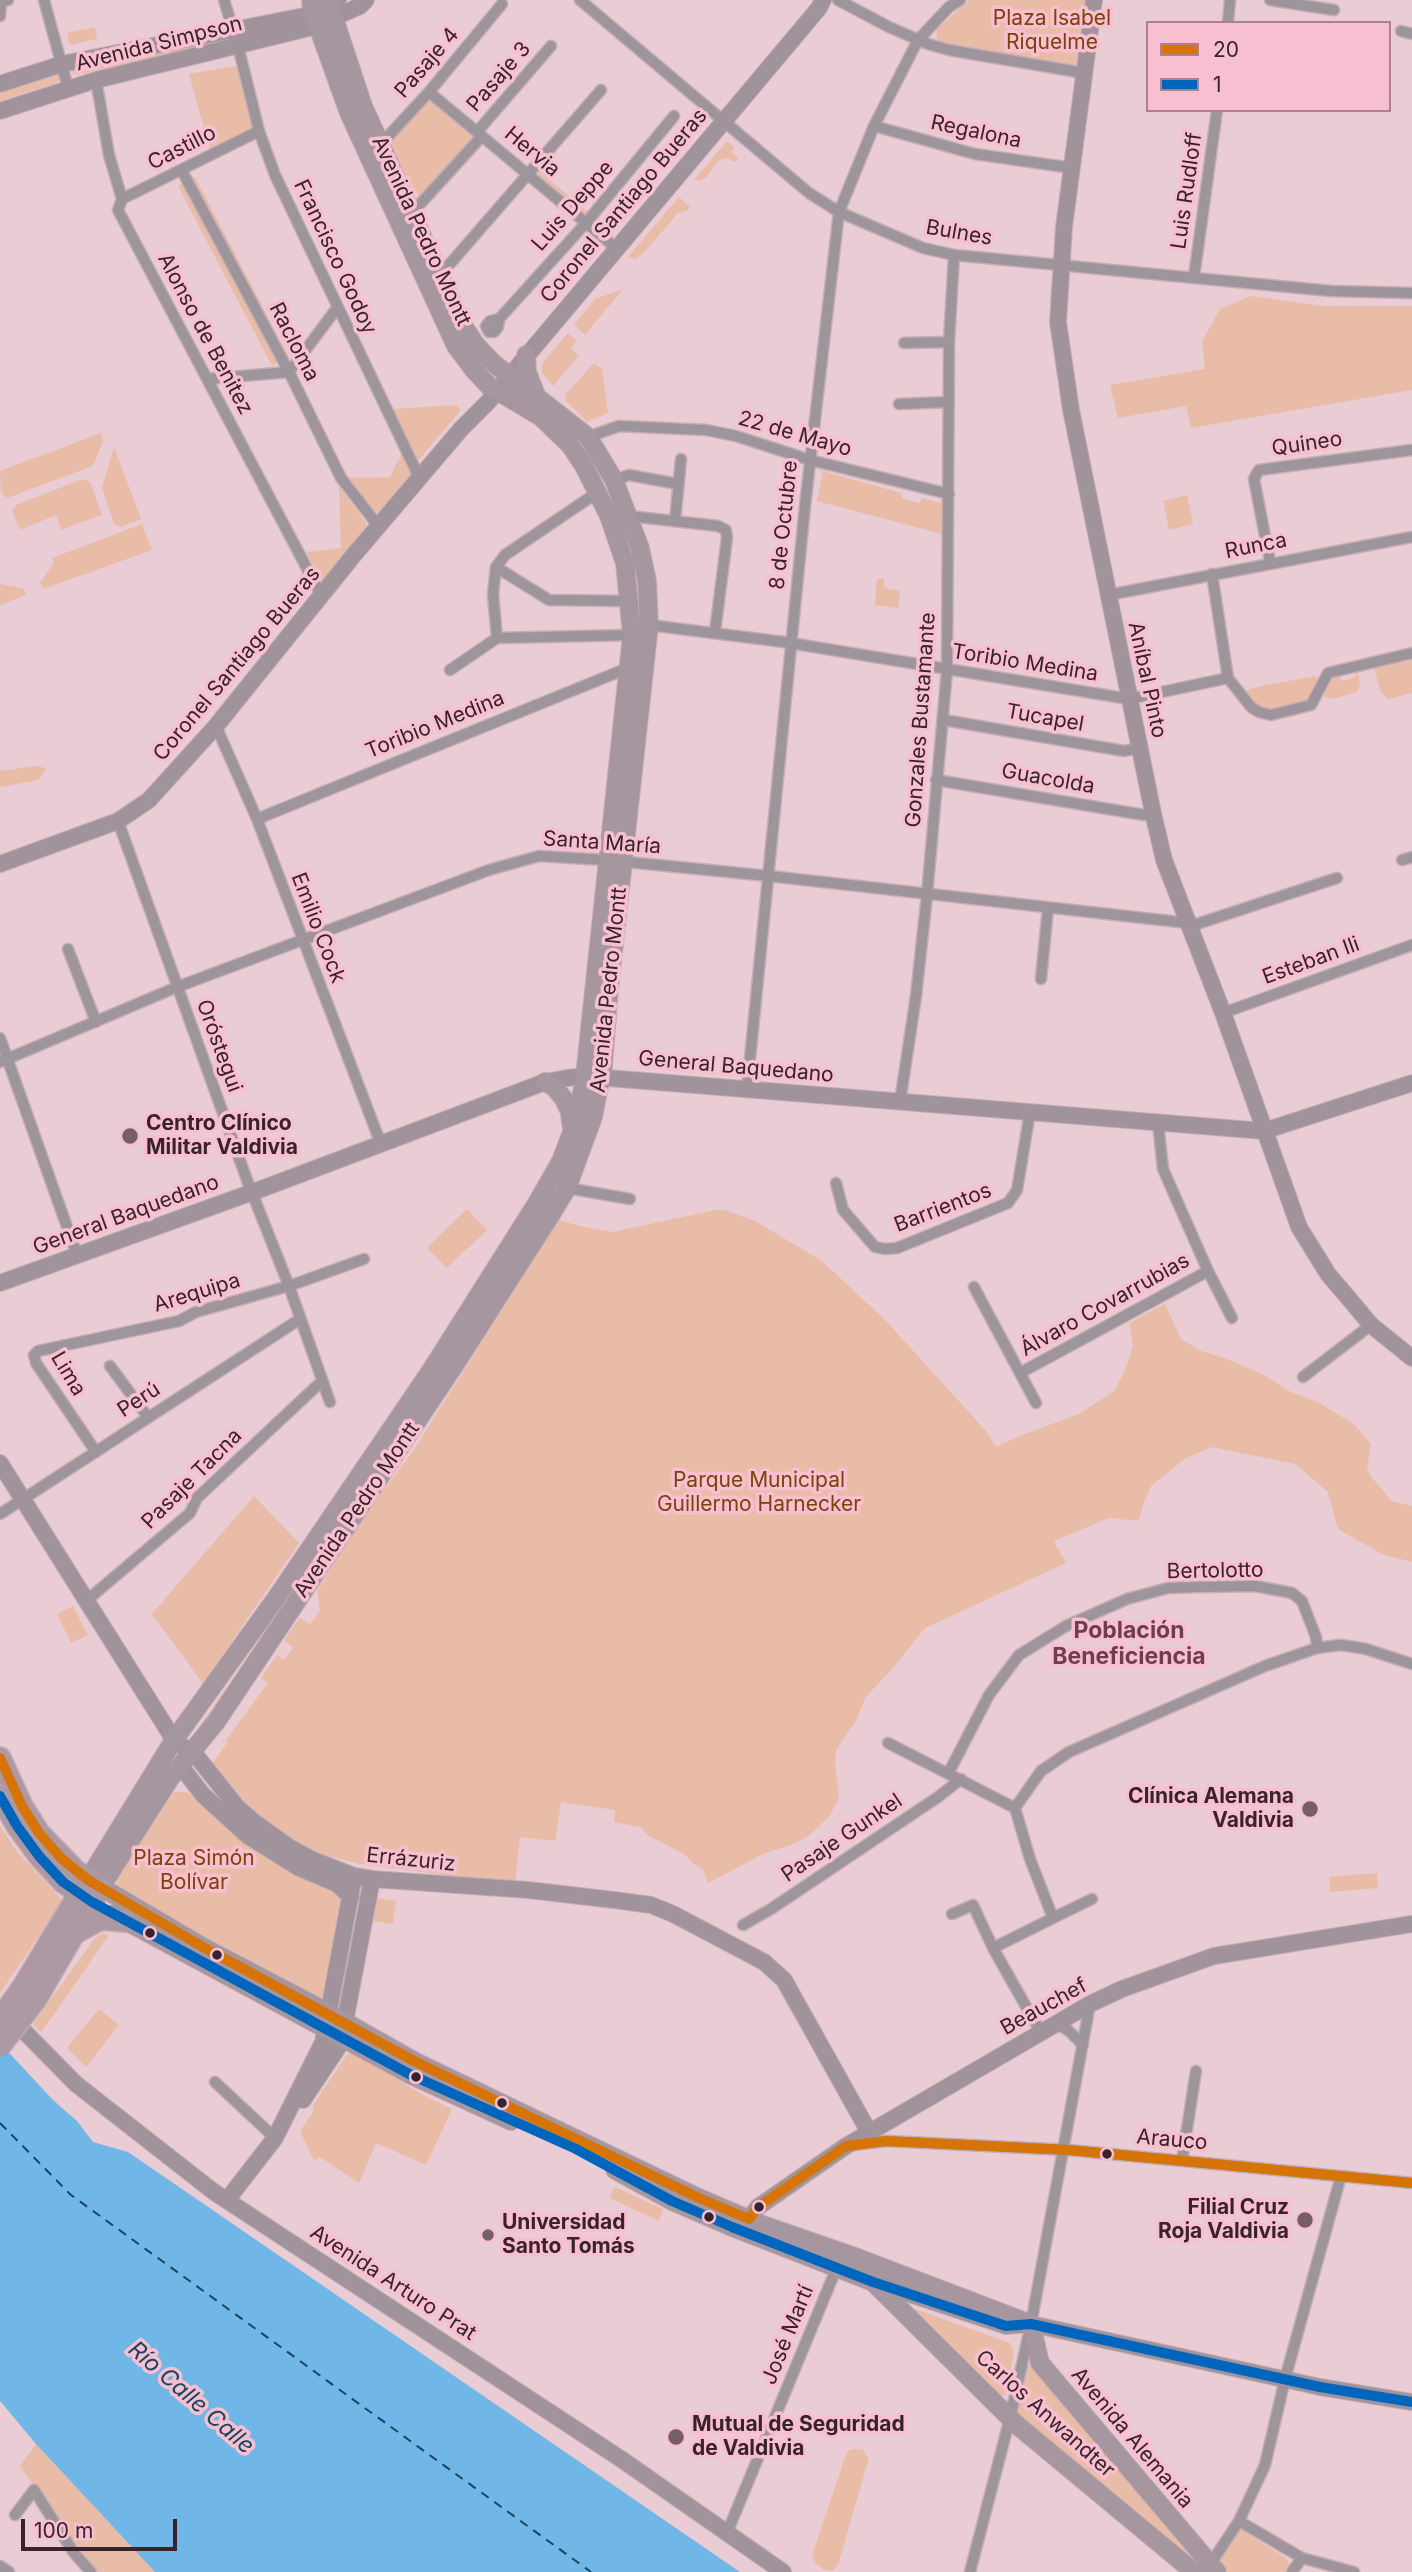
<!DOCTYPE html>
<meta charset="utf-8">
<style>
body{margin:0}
#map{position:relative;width:1412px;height:2572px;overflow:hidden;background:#eaccd5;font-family:Inter,sans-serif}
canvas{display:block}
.legend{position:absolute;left:1146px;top:21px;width:245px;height:91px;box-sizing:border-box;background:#f7bfd0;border:2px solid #ab818e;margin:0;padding:9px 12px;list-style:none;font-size:21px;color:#38232a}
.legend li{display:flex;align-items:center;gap:14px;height:35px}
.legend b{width:35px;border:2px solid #ab818e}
.scale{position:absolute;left:21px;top:2519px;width:156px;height:32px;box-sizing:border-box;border:4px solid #38232a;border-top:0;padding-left:9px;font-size:21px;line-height:24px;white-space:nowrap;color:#38232a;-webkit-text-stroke:5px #f7bfd0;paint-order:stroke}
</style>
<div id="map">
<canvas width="1412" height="2572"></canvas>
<ul class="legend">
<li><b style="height:9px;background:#d77408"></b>20</li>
<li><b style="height:9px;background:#0065bd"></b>1</li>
</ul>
<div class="scale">100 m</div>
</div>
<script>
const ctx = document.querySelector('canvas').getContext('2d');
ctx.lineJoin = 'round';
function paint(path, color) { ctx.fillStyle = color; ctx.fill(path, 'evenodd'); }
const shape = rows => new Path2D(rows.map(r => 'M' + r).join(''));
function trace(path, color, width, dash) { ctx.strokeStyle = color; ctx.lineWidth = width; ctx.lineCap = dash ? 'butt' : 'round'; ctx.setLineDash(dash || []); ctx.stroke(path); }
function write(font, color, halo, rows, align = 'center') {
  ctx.font = font + ' Inter,sans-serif'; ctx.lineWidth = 7; ctx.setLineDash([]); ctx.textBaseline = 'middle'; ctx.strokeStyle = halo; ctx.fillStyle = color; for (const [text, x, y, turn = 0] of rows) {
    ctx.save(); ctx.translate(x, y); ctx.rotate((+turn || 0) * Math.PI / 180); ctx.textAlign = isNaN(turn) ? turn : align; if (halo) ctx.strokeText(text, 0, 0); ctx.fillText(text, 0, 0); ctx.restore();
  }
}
paint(shape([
 [969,0,1088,0,1079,67,938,43,936,30],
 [95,27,97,39,70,45,67,33],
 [217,40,216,43,77,75,73,74,72,69],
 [236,66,252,128,210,149,189,74],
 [57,69,60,79,56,83,0,101,0,87],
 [429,97,476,136,421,200,406,175,401,176,388,146],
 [727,141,735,147,731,151,738,158,735,162,725,158,717,162,706,178,699,181,694,180],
 [538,170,614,234,611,239,535,175],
 [195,177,289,357,284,360,190,179],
 [184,182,277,363,272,366,178,186],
 [679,197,690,207,688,210,678,213,643,254,635,259,628,257],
 [623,289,585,335,574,325,595,299],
 [1251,296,1323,306,1412,306,1412,390,1191,428,1186,406,1118,418,1110,385,1205,369,1202,341,1220,309],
 [568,333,577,341,571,349,579,355,553,386,542,373,542,364],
 [594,363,602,369,608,413,587,422,566,401,565,395],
 [456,405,461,410,417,462,391,409],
 [101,433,103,440,95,462,90,467,7,498,1,493,0,471],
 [114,447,141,519,121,527,114,524,102,487],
 [402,453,413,476,380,512,373,513,347,478,390,477],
 [823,471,901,493,902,498,919,503,923,498,942,504,942,534,817,501],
 [83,479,90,482,102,515,61,530,56,515,20,530,12,512,16,505],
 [339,486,366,523,366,528,324,579,321,579,306,552,341,548],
 [1187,495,1193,524,1169,530,1163,501],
 [142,524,152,550,43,589,40,582,54,563,52,558],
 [877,579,884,579,884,588,900,591,898,608,875,605],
 [0,584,24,589,26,595,0,605],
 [1412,660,1412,693,1388,699,1381,693,1374,668],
 [1358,671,1360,687,1356,692,1334,699,1325,697,1324,689,1328,681,1339,675,1342,681,1354,678],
 [1316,676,1319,681,1307,702,1268,711,1256,705,1245,691,1261,686],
 [36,766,46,768,39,780,0,787,0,771],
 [467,1209,487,1230,447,1268,427,1248],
 [715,1210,724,1210,755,1221,822,1261,886,1321,986,1431,996,1447,1022,1435,1079,1414,1114,1391,1124,1373,1133,1346,1129,1323,1165,1304,1181,1339,1201,1351,1227,1359,1262,1374,1291,1392,1318,1402,1355,1425,1371,1444,1367,1469,1373,1479,1392,1501,1412,1506,1412,1562,1382,1554,1338,1529,1328,1492,1295,1464,1212,1447,1186,1458,1151,1486,1143,1505,1139,1521,1109,1518,1054,1541,1066,1563,925,1628,893,1668,865,1698,857,1719,836,1750,835,1765,839,1798,829,1817,807,1837,791,1845,765,1853,708,1883,703,1869,694,1864,684,1854,649,1836,640,1827,614,1822,615,1810,561,1802,555,1841,520,1837,515,1884,360,1864,302,1850,244,1810,212,1764,227,1743,225,1741,268,1683,261,1678,277,1655,284,1660,293,1648,284,1640,300,1618,310,1624,320,1611,317,1591,361,1521,413,1451,559,1220,580,1226,613,1232],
 [254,1496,299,1543,203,1684,152,1614],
 [73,1606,88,1635,71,1643,57,1614],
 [279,1611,280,1613,200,1734,196,1731],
 [174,1792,187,1792,259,1852,292,1873,336,1889,346,1901,326,1999,321,2003,119,1890,116,1880],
 [0,1826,17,1851,63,1901,0,1993],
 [1377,1873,1378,1888,1330,1892,1329,1877],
 [377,1898,396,1901,393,1924,373,1921],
 [104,1933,109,1935,41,2033,33,2024,94,1939],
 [99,2009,119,2025,86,2067,67,2048],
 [353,2051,423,2095,452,2109,426,2165,376,2143,359,2183,320,2157,314,2161,300,2131,313,2112,313,2105,346,2056],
 [615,2187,663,2209,659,2221,609,2198],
 [907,2306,1010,2343,1014,2354,1005,2395,1001,2397,905,2308],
 [1031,2364,1201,2559,1199,2563,1017,2413,1026,2365],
 [36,2444,155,2572,95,2572,20,2466],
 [852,2449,862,2449,869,2458,838,2565,832,2571,824,2570,816,2564,812,2555,847,2452],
 [1237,2530,1242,2530,1286,2558,1290,2565,1285,2572,1228,2572,1218,2563,1217,2559]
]), '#e9bca7');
paint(shape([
 [0,2043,53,2100,77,2121,93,2142,128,2152,740,2572,155,2572,36,2444,0,2401]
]), '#70b7e7');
trace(shape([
 [0,2123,71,2195,591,2572]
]), '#184661', 2, [9, 7]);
const street = shape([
 [44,0,68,88],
 [224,0,238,46,259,131,275,175,419,477],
 [580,0,809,193,839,212,923,248,954,255,1331,291,1412,293],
 [838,0,889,27,928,44,949,50,1084,73],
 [1270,0,1334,10],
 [0,16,1,2,8,0],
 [1228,23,1230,0],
 [1401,31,1412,34],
 [96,80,109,155,122,199,118,210,321,595],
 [429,92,610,243],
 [874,126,975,154,1072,168],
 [477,132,551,46],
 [380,145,429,92,502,4],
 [182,171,289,372,341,478,379,527],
 [122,199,259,131],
 [411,214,482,136],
 [449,265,601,90],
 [1194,277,1217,110],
 [499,319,490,321,486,326,489,332,494,332,498,327,499,319,586,223,674,116],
 [904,343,949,342],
 [207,379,289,372,337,308],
 [899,404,949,402],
 [588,437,619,426,706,430,736,436,810,460,949,494],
 [614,480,629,475,678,484],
 [598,492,505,555,496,567,493,594,497,638,632,635],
 [629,516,718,526,726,530,727,538,715,632],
 [675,521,681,459],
 [1270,562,1254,479,1259,470,1412,450],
 [496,567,549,600,630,601],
 [1212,574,1228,678,1251,707,1259,712,1271,715,1311,705,1328,673,1412,653],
 [1108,595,1412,537],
 [649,625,784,642,1129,699,1228,678],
 [450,670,497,638],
 [944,720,1124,751,1139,748],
 [216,726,257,819,381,1144],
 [936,780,1144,815,1153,813],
 [257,819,628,668],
 [118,821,247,1180,289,1286,330,1402],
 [1402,860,1412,857],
 [68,949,96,1022],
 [1041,979,1048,908],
 [1223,1013,1412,945],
 [0,1038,77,1255],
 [0,1062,177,987,489,870,539,856,607,860,769,876,1197,924,1337,878],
 [747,1089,805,506,839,212,874,126,918,40,949,7,960,0],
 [900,1102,916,996,927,895,947,670,949,342,954,255],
 [1158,1123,1163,1169,1208,1271],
 [836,1183,843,1210,875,1247,885,1249,897,1248,1008,1203,1017,1190,1030,1112],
 [567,1188,630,1199],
 [974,1287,1036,1403],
 [110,1366,148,1417],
 [1020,1373,1208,1271,1232,1318],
 [1303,1377,1371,1325],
 [96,1452,36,1363,34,1355,38,1351,179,1321,196,1312,289,1286,364,1259],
 [0,1514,300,1319],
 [86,1601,190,1513,197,1498,322,1381],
 [888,1743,1015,1808],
 [949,1772,989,1695,1019,1655,1066,1626,1127,1599,1168,1588,1197,1587,1255,1586,1292,1593,1302,1601,1316,1637,1317,1648],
 [952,1914,973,1905,993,1948],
 [1053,1918,1092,1899],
 [743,1925,771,1909,938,1797,961,1779],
 [1057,2024,1068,2030,1083,2045],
 [1041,2033,993,1948,1053,1918,1030,1859,1015,1808,1041,1771,1069,1752,1265,1666,1317,1648,1341,1645,1366,1649,1412,1664],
 [215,2082,275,2138],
 [853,2145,886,2141,1069,2150,1412,2183],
 [1182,2161,1196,2071],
 [15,2515,34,2490,74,2553,91,2572],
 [1239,2521,1302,2558,1354,2572],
 [727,2533,837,2267],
 [0,2566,9,2572],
 [970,2572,1010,2418,1031,2324,1090,2004],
 [1205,2572,1239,2521,1265,2465,1285,2379,1341,2176],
 [1292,2572,1302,2558]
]);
const secondary = shape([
 [1094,0,1064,227,1058,322,1071,410,1153,813,1164,860,1223,1013,1299,1227,1328,1274,1351,1301,1371,1325,1412,1358],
 [0,84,62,64,304,16,338,0],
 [0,111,96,80,313,27,360,6,366,0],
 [0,864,118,821,149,800,216,726,353,556,461,429,488,402,819,8,823,0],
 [0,1283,264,1188,545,1082,567,1078,585,1076,620,1079,1264,1131,1412,1083],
 [0,1463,174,1740,198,1758,237,1807,253,1821,289,1847,313,1860,354,1876,372,1879,528,1890,614,1900,651,1905,673,1914,764,1962,784,1980,869,2132],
 [180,1765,203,1795,248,1836,299,1868,337,1884,351,1897],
 [11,2018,76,2084,214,2192,621,2459,783,2572],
 [303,2100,341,2043,372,1879],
 [227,2200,275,2138,323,2042,354,1876],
 [746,2229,749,2219,758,2207,846,2146,1090,2004,1122,1989,1214,1956,1412,1924],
 [873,2282,1006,2326,1031,2324,1320,2387,1412,2402]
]);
const primary = shape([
 [328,0,363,106,462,324,476,345,493,363,588,437,614,480,640,548,647,581,649,625,609,989,603,1066,593,1117,567,1188,550,1216,456,1363,216,1722,171,1777,101,1887,203,1947,329,2013,416,2062,699,2198,760,2224,858,2258,1031,2324,1040,2363,1217,2572],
 [526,355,527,372,536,395],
 [545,1082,554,1087,564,1099,570,1112,571,1124],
 [88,1880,174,1740,277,1597,364,1469,430,1372,537,1203,561,1161,573,1129,584,1085,632,635,625,563,609,516,584,466,570,445,541,417,489,386,474,370,456,346,349,113,312,10,311,0],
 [113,1914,411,2075,511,2121],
 [615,2170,672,2201,732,2227,873,2282,1017,2425,1194,2572]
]);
const highway = shape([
 [0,1758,22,1806,39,1833,76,1871,101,1887,36,1999],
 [0,1796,17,1826,39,1856,63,1882,92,1902],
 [75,1933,101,1919,125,1921],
 [23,1987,85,1884]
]);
trace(street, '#c4adb4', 13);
trace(secondary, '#c4adb4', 18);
trace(primary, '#c4adb4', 20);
trace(highway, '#c4adb4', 24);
trace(street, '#9e949c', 10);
trace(secondary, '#a0939c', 16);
trace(primary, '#a6969f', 18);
trace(highway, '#ac99a3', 21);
const highwayBridge = shape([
 [0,2019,23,1987],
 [0,2046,36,1999]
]);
trace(highwayBridge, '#c4adb4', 24, []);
trace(highwayBridge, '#ac99a3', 21);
trace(shape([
 [0,1758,22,1806,39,1833,61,1858,88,1880,203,1947,416,2062,699,2198,749,2219,758,2207,846,2146,886,2141,1069,2150,1412,2183]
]), '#d77408', 10);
trace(shape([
 [0,1796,17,1826,39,1856,63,1882,92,1902,411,2075,576,2149,672,2201,732,2227,873,2282,1006,2326,1031,2324,1320,2387,1412,2402]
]), '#0065bd', 10);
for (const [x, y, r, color] of [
 [130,1136,9,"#765e66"],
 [1310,1809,9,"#765e66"],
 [150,1933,6,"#38232a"],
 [217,1955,6,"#38232a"],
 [416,2077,6,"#38232a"],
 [502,2103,6,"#38232a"],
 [1107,2154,6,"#38232a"],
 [759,2207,6,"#38232a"],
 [709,2217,6,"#38232a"],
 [1305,2220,9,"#765e66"],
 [488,2235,7,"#765e66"],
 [676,2437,9,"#765e66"]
]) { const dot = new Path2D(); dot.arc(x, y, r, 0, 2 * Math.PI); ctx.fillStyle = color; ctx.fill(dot); trace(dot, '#f7bfd0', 2.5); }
write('21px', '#7b4309', '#f7bfd0', [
 ["Plaza Isabel",1052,19],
 ["Riquelme",1052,43],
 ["Parque Municipal",759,1481],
 ["Guillermo Harnecker",759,1505],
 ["Plaza Simón",194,1859],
 ["Bolívar",194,1883]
]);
write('21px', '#38232a', '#f7bfd0', [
 ["Avenida Simpson",159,44,-14],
 ["Pasaje 4",427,63,-49],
 ["Pasaje 3",499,77,-49],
 ["Regalona",976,132,12],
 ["Castillo",182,148,-27],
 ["Hervia",532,152,40],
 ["Luis Rudloff",1187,191,-82],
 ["Luis Deppe",573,206,-49],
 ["Coronel Santiago Bueras",624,206,-50],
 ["Avenida Pedro Montt",421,231,65],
 ["Bulnes",959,233,10],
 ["Francisco Godoy",335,257,65],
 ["Alonso de Benitez",205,334,62],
 ["Racloma",294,342,63],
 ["22 de Mayo",795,434,16],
 ["Quineo",1307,444,-8],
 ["8 de Octubre",784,525,-84],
 ["Runca",1256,546,-11],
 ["Toribio Medina",1025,663,9],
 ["Coronel Santiago Bueras",237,664,-50],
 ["Aníbal Pinto",1147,680,78],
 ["Tucapel",1045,718,10],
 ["Gonzales Bustamante",921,720,-86],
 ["Toribio Medina",435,725,-22],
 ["Guacolda",1048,779,10],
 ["Santa María",602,843,4],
 ["Emilio Cock",318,928,69],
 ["Esteban Ili",1311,961,-20],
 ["Avenida Pedro Montt",609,990,-84],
 ["Oróstegui",219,1046,70],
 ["General Baquedano",736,1067,5],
 ["Barrientos",943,1208,-21],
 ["General Baquedano",126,1215,-20],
 ["Arequipa",197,1293,-17],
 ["Álvaro Covarrubias",1105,1305,-29],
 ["Lima",68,1374,59],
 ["Perú",139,1400,-33],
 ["Pasaje Tacna",192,1479,-45],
 ["Avenida Pedro Montt",357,1510,-56],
 ["Bertolotto",1215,1571,-1],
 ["Pasaje Gunkel",842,1838,-34],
 ["Errázuriz",411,1860,6],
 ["Beauchef",1044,2007,-29],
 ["Arauco",1172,2140,5],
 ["Avenida Arturo Prat",393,2283,33],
 ["José Martí",788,2335,-68],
 ["Carlos Anwandter",1045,2414,42],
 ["Avenida Alemania",1132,2438,50]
]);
write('bold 21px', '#38232a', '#f7bfd0', [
 ["Centro Clínico",146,1124],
 ["Militar Valdivia",146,1148],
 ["Clínica Alemana",1294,1797,"right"],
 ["Valdivia",1294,1821,"right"],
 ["Filial Cruz",1289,2208,"right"],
 ["Roja Valdivia",1289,2232,"right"],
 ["Universidad",502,2223],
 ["Santo Tomás",502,2247],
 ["Mutual de Seguridad",692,2425],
 ["de Valdivia",692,2449]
], 'left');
write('bold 23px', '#6d3e4e', '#f7bfd0', [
 ["Población",1129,1631],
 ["Beneficiencia",1129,1657]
]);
write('italic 23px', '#184661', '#f7bfd0', [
 ["Río Calle Calle",191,2398,41]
]);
</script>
